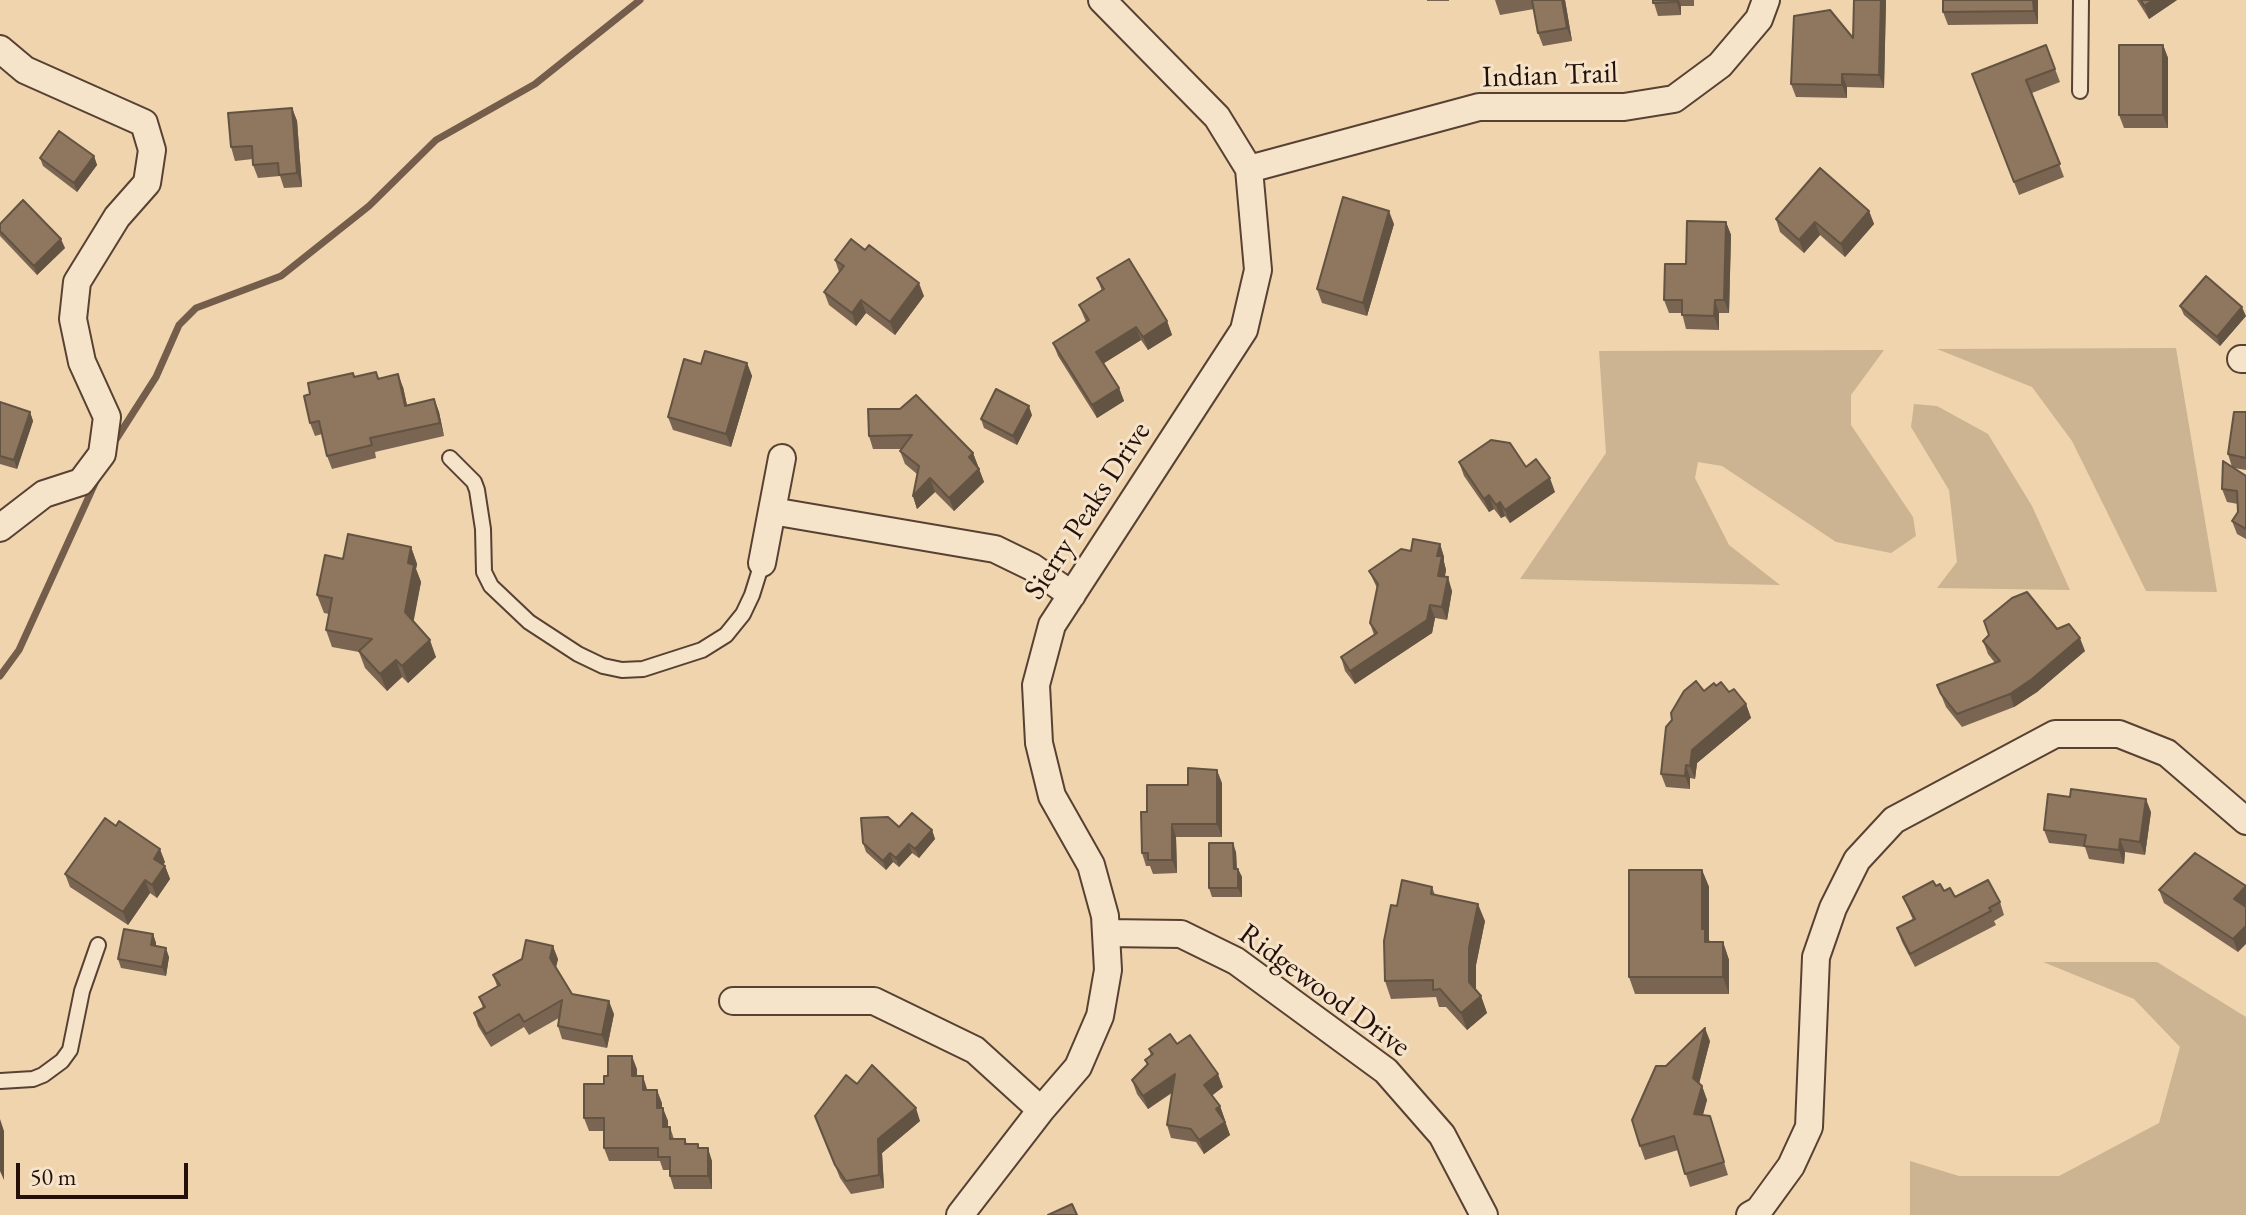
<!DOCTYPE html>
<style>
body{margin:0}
#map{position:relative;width:2246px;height:1215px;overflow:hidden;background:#efd4ae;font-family:"EB Garamond",serif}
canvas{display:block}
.scale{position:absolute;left:16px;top:1163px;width:172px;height:36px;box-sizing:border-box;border:4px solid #241009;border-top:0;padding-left:10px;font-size:24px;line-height:28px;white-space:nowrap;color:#241009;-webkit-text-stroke:6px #f5e3ca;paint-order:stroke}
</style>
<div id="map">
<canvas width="2246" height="1215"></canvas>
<div class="scale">50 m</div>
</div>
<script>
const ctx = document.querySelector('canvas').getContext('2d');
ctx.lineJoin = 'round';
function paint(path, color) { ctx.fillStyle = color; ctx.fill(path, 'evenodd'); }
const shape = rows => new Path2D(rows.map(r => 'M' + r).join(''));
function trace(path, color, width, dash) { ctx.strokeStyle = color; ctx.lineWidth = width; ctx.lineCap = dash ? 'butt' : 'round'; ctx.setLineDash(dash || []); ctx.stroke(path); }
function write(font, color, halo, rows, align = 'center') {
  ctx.font = font + ' "EB Garamond",serif'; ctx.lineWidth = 6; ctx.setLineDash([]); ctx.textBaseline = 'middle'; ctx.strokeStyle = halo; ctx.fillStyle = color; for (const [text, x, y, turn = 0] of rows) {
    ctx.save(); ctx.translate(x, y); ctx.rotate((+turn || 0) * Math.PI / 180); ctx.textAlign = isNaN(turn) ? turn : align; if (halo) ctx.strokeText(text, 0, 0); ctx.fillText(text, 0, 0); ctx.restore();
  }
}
paint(shape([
 [2176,348,2217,592,2146,591,2072,441,2032,387,1937,349],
 [1884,350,1851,395,1851,425,1913,517,1916,536,1891,553,1836,542,1722,466,1698,462,1695,478,1729,545,1780,585,1520,579,1606,453,1599,351],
 [1914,404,1937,406,1988,434,2032,506,2070,590,1937,588,1957,562,1949,490,1911,427],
 [2043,962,2157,962,2246,1017,2246,1215,1910,1215,1910,1161,1959,1176,2059,1176,2159,1123,2180,1047,2134,999]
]), '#ccb392');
trace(shape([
 [115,441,156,377,179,325,196,308,281,276,369,206,436,140,535,84,640,0],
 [0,676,19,650,96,481]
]), '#745d4a', 7);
const service = shape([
 [2080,91,2081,0],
 [450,458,474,482,477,490,483,529,484,572,491,586,529,622,578,654,603,666,622,670,643,669,702,650,726,635,743,614,752,595,762,563],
 [0,1081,33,1079,43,1075,62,1061,70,1050,82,991,98,945]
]);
const minor = shape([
 [0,49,25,70,144,123,152,150,147,183,117,217,77,282,73,319,82,362,107,417,102,454,81,482,44,494,0,528],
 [1249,169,1479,107,1624,107,1674,99,1720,65,1759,19,1766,0],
 [2241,359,2246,359],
 [772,511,995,549,1032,567,1072,595],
 [762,563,782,458],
 [1107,933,1181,934,1236,961,1386,1071,1442,1135,1484,1215],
 [733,1001,874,1001,975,1050,1041,1110],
 [960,1215,1041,1110,1078,1067,1100,1016,1108,970,1105,916,1091,865,1052,796,1039,743,1036,685,1052,625,1244,330,1258,270,1249,169,1217,117,1102,0],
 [1750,1215,1759,1210,1791,1166,1809,1127,1816,957,1833,908,1857,860,1894,820,2055,734,2119,734,2167,753,2246,821]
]);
trace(service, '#574132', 18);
trace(minor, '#574132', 30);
trace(service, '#f5e3ca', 14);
trace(minor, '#f5e3ca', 26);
paint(shape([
 [1427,0,1449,0,1449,1,1427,1],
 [1495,0,1565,0,1572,41,1543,46,1538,33,1534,9,1500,15],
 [1653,0,1694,0,1694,6,1681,6,1681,15,1658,16],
 [1854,0,1886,0,1884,88,1847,87,1847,98,1796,97,1791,84,1853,38],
 [2038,0,2038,24,1948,25,1943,12],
 [2137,0,2177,0,2149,19],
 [2046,45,2060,82,2032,93,2064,177,2019,195,1972,74],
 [2163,45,2168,58,2168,128,2124,128,2119,115],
 [292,108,297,121,302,187,284,188,280,176,258,178,253,165,253,159,235,161,231,147],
 [94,156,97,165,77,192,43,166,40,158],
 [1869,211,1874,224,1845,257,1820,235,1804,253,1780,232,1776,219],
 [1726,222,1731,235,1729,313,1719,313,1719,330,1686,329,1682,313,1669,313,1664,300,1686,264],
 [0,224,65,248,37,275,0,236],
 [1394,224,1367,316,1322,303,1317,289],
 [835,260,924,296,895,335,866,313,856,326,829,305,824,292,839,272],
 [1097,278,1167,321,1172,335,1148,350,1141,340,1104,363,1119,388,1124,401,1097,418,1058,356,1053,343,1086,322,1079,305,1102,291],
 [2180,306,2246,316,2220,346,2184,315],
 [747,363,752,376,731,447,673,430,668,417,701,364],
 [376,372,379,378,403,387,407,405,434,399,439,412,444,436,375,452,376,458,332,469,327,456,322,434,315,436,310,423,310,394,355,377],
 [0,402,30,412,33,421,17,469,0,464],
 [868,409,973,453,984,482,954,511,935,492,917,509,913,496,917,474,905,464,900,451,902,449,873,449,869,436],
 [2246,412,2246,470,2234,468,2246,476,2246,539,2237,534,2232,521,2238,512,2238,504,2227,502,2222,489,2232,467,2228,454],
 [1032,415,1017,445,984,428,981,419],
 [1459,462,1526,467,1555,492,1510,523,1505,516,1501,518,1494,509,1489,512,1464,476],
 [1440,544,1444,557,1444,562,1446,570,1445,577,1452,591,1447,620,1435,618,1432,633,1355,684,1345,671,1341,657,1374,635,1370,623,1377,588,1369,571],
 [411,547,417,564,416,569,421,582,413,621,436,657,408,683,402,677,387,691,365,668,359,652,332,647,326,630,329,614,324,613,317,595,343,559],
 [2057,629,2085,651,2037,692,2014,707,1962,727,1946,707,1937,685,1995,663,1988,654,1983,641,1989,635],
 [1716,686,1729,692,1746,704,1751,718,1697,763,1695,779,1690,778,1690,789,1666,787,1661,774,1672,720,1704,691],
 [1222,783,1222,837,1176,837,1177,873,1153,874,1150,866,1146,866,1142,853,1147,812],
 [2151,812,2145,855,2125,852,2124,864,2089,859,2085,847,2049,843,2044,830],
 [899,827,932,830,935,839,919,858,912,853,899,867,893,862,886,870,866,852,863,843],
 [1236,852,1237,869,1238,869,1242,877,1242,897,1212,897,1209,888],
 [165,862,163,865,165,866,170,879,157,898,150,893,128,925,70,887,65,874],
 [1702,870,1709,887,1709,940,1710,942,1723,942,1729,960,1729,994,1635,994,1629,977],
 [1936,886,1955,897,2000,902,2004,915,1994,921,1996,925,1915,967,1902,942,1897,928,1913,920,1903,897],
 [2246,886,2246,905,2245,906,2238,952,2164,903,2159,890],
 [1432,887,1435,895,1485,921,1476,965,1476,990,1481,996,1487,1013,1467,1030,1446,1007,1439,1007,1436,997,1391,999,1385,981,1397,906],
 [153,934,156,943,156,946,169,957,166,976,121,968,118,959],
 [558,959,556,967,572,994,614,1014,607,1048,562,1039,558,1026,559,1018,529,1035,524,1027,491,1047,478,1026,474,1013,483,1008,479,997,497,986,493,975],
 [1710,1041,1699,1084,1702,1086,1707,1100,1703,1115,1710,1116,1728,1175,1690,1187,1678,1150,1645,1160,1640,1146,1666,1066],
 [1177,1044,1223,1087,1212,1095,1220,1106,1230,1135,1204,1154,1196,1142,1171,1138,1167,1125,1172,1093,1148,1109,1137,1094,1132,1080,1147,1065,1145,1060,1151,1056,1149,1049],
 [637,1069,637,1076,647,1090,662,1103,662,1108,668,1121,668,1127,670,1127,674,1139,685,1139,687,1144,699,1148,712,1161,712,1189,674,1189,670,1176,670,1170,663,1170,660,1161,609,1161,604,1148,604,1131,589,1131,584,1118,608,1076],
 [857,1084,920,1121,882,1153,884,1188,851,1194,840,1178,815,1116]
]), '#7a6552');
paint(shape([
 [1562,0,1565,0,1572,41,1567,28],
 [1676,0,1679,0,1681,6,1681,15],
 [1881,0,1886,0,1884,88,1879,75],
 [2033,0,2038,0,2038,24,2034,11],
 [2153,0,2177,0,2149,19,2144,6],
 [2163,45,2168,58,2168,128,2163,115],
 [1842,74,1847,87,1847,98,1842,85],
 [292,108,297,121,302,187,297,173],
 [94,156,97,165,77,192,74,183],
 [1389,211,1394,224,1367,316,1363,303],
 [1869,211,1874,224,1845,257,1841,244],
 [1726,222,1731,235,1729,313,1724,300],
 [1815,222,1820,235,1804,253,1799,240],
 [61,239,65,248,37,275,34,266],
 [919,283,924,296,895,335,890,322],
 [861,300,866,313,856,326,852,313],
 [1715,300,1719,313,1719,330,1714,316],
 [2242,307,2246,316,2220,346,2217,337],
 [1167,321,1172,335,1148,350,1143,337],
 [1136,327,1141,340,1101,365,1096,352],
 [747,363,752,376,731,447,726,434],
 [398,374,403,387,410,419,405,406],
 [1119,388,1124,401,1097,418,1092,405],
 [434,399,439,412,444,436,440,423],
 [1029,406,1032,415,1017,445,1013,436],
 [30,412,33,421,17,469,14,460],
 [973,453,978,466,974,470,969,457],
 [979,469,984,482,954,511,949,498],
 [930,478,935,492,917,509,913,496],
 [1550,478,1555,492,1510,523,1505,510],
 [1489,495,1494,509,1489,512,1484,499],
 [1500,502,1505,516,1501,518,1496,505],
 [1440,544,1444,557,1444,562,1446,570,1442,589,1438,576,1437,556],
 [411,547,417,564,416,569,421,582,412,630,405,612,408,563],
 [1448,577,1452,591,1447,620,1442,607],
 [1430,605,1435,618,1432,633,1355,684,1350,671],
 [2080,638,2085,651,2037,692,2014,707,2010,694],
 [430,640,436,657,408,683,402,666],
 [396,660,402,677,387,691,380,674],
 [1746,704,1751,718,1697,763,1695,779,1690,766,1692,750],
 [1686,765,1690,778,1690,789,1685,776],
 [1217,770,1222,783,1222,837,1217,824],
 [2146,799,2151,812,2145,855,2140,842],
 [1172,824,1176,837,1177,873,1172,860],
 [932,830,935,839,919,858,915,849],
 [2120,839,2125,852,2124,864,2119,850],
 [1233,843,1236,852,1237,877,1234,869],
 [909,844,912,853,899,867,896,858],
 [160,849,165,862,159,872,154,859],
 [890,853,893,862,886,870,883,861],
 [165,866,170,879,157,898,152,885],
 [1238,869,1242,877,1242,897,1238,888],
 [1702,870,1709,887,1709,940,1711,946,1705,942,1702,929],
 [145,880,150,893,128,925,123,912],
 [2246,887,2246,905,2239,913,2234,899],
 [1478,904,1485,921,1476,965,1476,999,1469,982,1469,948],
 [2246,926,2246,944,2238,952,2233,939],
 [153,934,156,943,155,954,151,945],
 [1723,942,1729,960,1729,994,1723,977],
 [553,946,558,959,555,971,550,958],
 [166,948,169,957,166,976,162,967],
 [1481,996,1487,1013,1467,1030,1461,1013],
 [609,1001,614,1014,607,1048,602,1035],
 [1705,1028,1710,1041,1697,1091,1693,1078],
 [632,1056,637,1069,637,1089,632,1076],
 [1175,1074,1179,1087,1148,1109,1143,1096],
 [1218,1074,1223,1087,1209,1098,1204,1085],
 [643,1076,647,1089,643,1090],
 [1702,1086,1707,1100,1699,1128,1694,1114],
 [657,1090,662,1103,662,1121,657,1108],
 [1220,1106,1225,1120,1220,1122,1216,1109],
 [663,1108,668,1121,668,1140,663,1127],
 [916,1108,920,1121,882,1153,884,1188,879,1175,878,1139],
 [0,1119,4,1131,4,1180,0,1171],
 [1225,1122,1230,1135,1204,1154,1199,1140],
 [708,1148,712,1161,712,1189,708,1176]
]), '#635342');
const building = shape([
 [1532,0,1562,0,1567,28,1538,33,1532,0],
 [1653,0,1676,0,1676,2,1653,3,1653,0],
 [1854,0,1881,0,1879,75,1842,74,1842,85,1791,84,1794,16,1830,10,1853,38,1854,0],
 [1943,0,2033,0,2034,11,1943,12,1943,0],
 [2141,0,2153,0,2144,6,2141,0],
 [2046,45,2055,69,2026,80,2060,164,2014,182,1972,74,2046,45],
 [2119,45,2163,45,2163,115,2119,115,2119,45],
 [292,108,297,173,279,175,278,163,253,165,252,146,231,147,228,113,292,108],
 [59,131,94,156,74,183,40,158,59,131],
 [1820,168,1869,211,1841,244,1815,222,1799,240,1776,219,1820,168],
 [1343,197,1389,211,1363,303,1317,289,1343,197],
 [23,200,61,239,34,266,0,231,0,224,23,200],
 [1687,221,1726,222,1724,300,1715,300,1714,316,1682,315,1682,300,1664,300,1665,264,1686,264,1687,221],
 [851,239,865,250,869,245,919,283,890,322,861,300,852,313,824,292,844,266,835,260,851,239],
 [1129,259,1167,321,1143,337,1136,327,1096,352,1119,388,1092,405,1053,343,1089,320,1079,305,1104,289,1097,278,1129,259],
 [2206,276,2242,307,2217,337,2180,306,2206,276],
 [705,351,747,363,726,434,668,417,684,359,701,364,705,351],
 [376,372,378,379,398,374,405,406,434,399,440,423,370,438,372,445,327,456,319,421,310,423,304,396,310,394,308,383,353,373,354,377,376,372],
 [996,389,1029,406,1013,436,981,419,996,389],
 [916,395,973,453,969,457,979,469,949,498,930,478,913,496,919,466,900,451,912,435,869,436,868,409,900,409,916,395],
 [0,402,30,412,14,460,0,456,0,402],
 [2234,412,2246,412,2246,458,2228,454,2234,412],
 [1491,440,1510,443,1526,467,1536,459,1550,478,1505,510,1500,502,1496,505,1489,495,1484,499,1459,462,1491,440],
 [2223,461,2246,476,2246,529,2232,521,2238,512,2237,491,2222,489,2223,461],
 [348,534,411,547,408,563,414,565,405,612,430,640,402,666,396,660,380,674,359,651,372,639,326,630,332,598,317,595,325,555,343,559,348,534],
 [1413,539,1440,544,1437,556,1442,556,1438,576,1448,577,1442,607,1430,605,1427,620,1350,671,1341,657,1377,633,1370,623,1378,584,1369,571,1401,549,1411,551,1413,539],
 [2027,592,2057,629,2069,624,2080,638,2032,679,2010,694,1957,714,1941,694,1937,685,2000,661,1983,641,1989,635,1984,621,2012,598,2027,592],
 [1696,681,1704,691,1714,683,1716,686,1721,682,1729,692,1734,689,1746,704,1692,750,1690,766,1686,765,1685,776,1661,774,1666,727,1672,720,1671,713,1684,691,1696,681],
 [1188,768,1217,770,1217,824,1172,824,1172,860,1148,860,1148,853,1142,853,1141,812,1147,812,1147,785,1188,785,1188,768],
 [2071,789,2146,799,2140,842,2120,839,2119,850,2084,846,2086,835,2044,830,2048,794,2070,797,2071,789],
 [912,813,932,830,915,849,909,844,896,858,890,853,883,861,863,843,861,818,888,817,899,827,912,813],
 [105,818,116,826,119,821,160,849,154,859,165,866,152,885,145,880,123,912,65,874,105,818],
 [1209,843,1233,843,1234,869,1238,869,1238,888,1209,888,1209,843],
 [2195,853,2246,886,2234,899,2246,907,2246,926,2233,939,2159,890,2195,853],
 [1629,870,1702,870,1702,929,1705,929,1705,942,1723,942,1723,977,1629,977,1629,870],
 [1402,880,1432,887,1431,894,1478,904,1469,948,1469,982,1481,996,1461,1013,1440,989,1433,990,1433,980,1385,981,1384,941,1391,905,1397,906,1402,880],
 [1988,880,2000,902,1989,908,1991,911,1910,954,1897,928,1915,919,1903,897,1933,881,1936,886,1940,884,1944,891,1950,888,1955,897,1988,880],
 [124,929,153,934,151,945,166,948,162,967,118,959,124,929],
 [526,940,553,946,550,958,572,994,609,1001,602,1035,558,1026,562,1000,524,1022,519,1014,486,1034,474,1013,485,1007,479,997,500,985,493,975,522,959,526,940],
 [1705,1028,1693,1078,1702,1086,1694,1114,1710,1116,1724,1162,1685,1174,1674,1136,1640,1146,1632,1120,1656,1066,1666,1066,1705,1028],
 [1170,1034,1177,1044,1190,1035,1218,1074,1204,1085,1220,1106,1216,1109,1225,1122,1199,1140,1191,1129,1167,1125,1175,1074,1143,1096,1132,1080,1148,1064,1145,1060,1153,1054,1149,1049,1170,1034],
 [608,1056,632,1056,632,1076,643,1076,643,1090,657,1090,657,1108,663,1108,663,1127,670,1127,670,1139,685,1139,685,1144,698,1144,698,1148,708,1148,708,1176,670,1176,670,1157,658,1157,658,1148,604,1148,604,1118,584,1118,584,1084,604,1084,604,1076,608,1076,608,1056],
 [872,1065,916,1108,878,1139,879,1175,846,1181,835,1165,815,1116,846,1075,857,1084,872,1065],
 [1072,1204,1077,1215,1048,1215,1072,1204]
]);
paint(building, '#8e765f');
trace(building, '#635342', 2);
write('30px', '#241009', '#f5e3ca', [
 ["Indian Trail",1550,76,-2],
 ["Sierry Peaks Drive",1088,511,-57],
 ["Ridgewood Drive",1324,991,36]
]);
</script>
